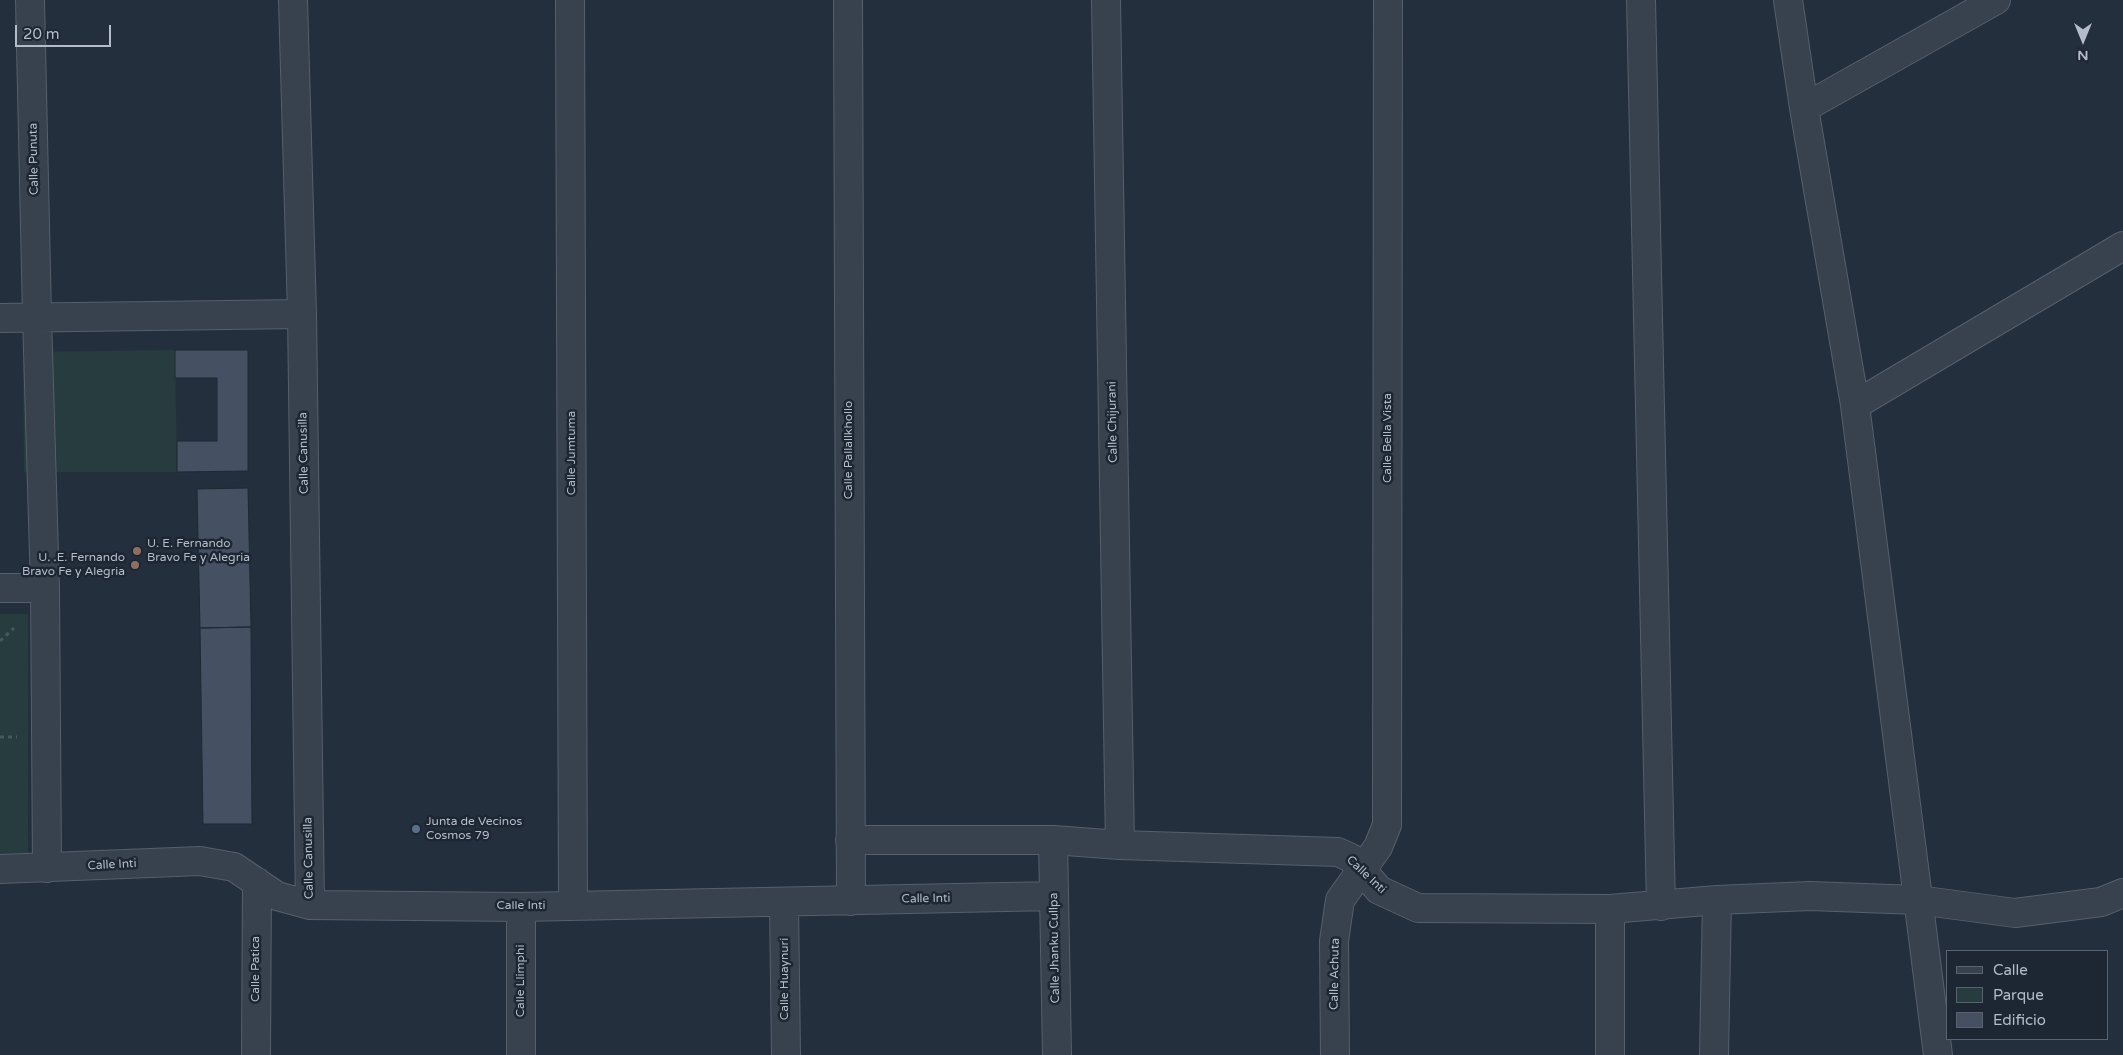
<!DOCTYPE html>
<style>
body{margin:0}
#map{position:relative;width:2123px;height:1055px;overflow:hidden;background:#242f3e;font-family:"Varela Round",sans-serif}
canvas{display:block}
.legend{position:absolute;left:1946px;top:950px;width:162px;height:90px;box-sizing:border-box;background:#1d2633;border:1px solid #59626f;margin:0;padding:6px 9px;list-style:none;font-size:15px;color:#b4bcc9}
.legend li{display:flex;align-items:center;gap:10px;height:25px}
.legend b{width:25px;border:1px solid #59626f}
.north{position:absolute;left:2058px;top:15px;width:50px;height:50px;-webkit-text-stroke:4px #1d2633;paint-order:stroke;rotate:180deg;font-size:14px;font-weight:700;line-height:20px;text-align:center;color:#b4bcc9}
.north::after{content:'';display:block;margin:auto;width:18px;height:22px;background:#b4bcc9;clip-path:polygon(50% 0,100% 100%,50% 72%,0 100%)}
.scale{position:absolute;left:15px;top:25px;width:96px;height:22px;box-sizing:border-box;border:2px solid #b4bcc9;border-top:0;padding-left:6px;font-size:15px;line-height:18px;white-space:nowrap;color:#b4bcc9;-webkit-text-stroke:4px #1d2633;paint-order:stroke}
</style>
<div id="map">
<canvas width="2123" height="1055"></canvas>
<ul class="legend">
<li><b style="height:6px;background:#38414e"></b>Calle</li>
<li><b style="height:14px;background:#263c3f"></b>Parque</li>
<li><b style="height:14px;background:#455162"></b>Edificio</li>
</ul>
<div class="north">N</div>
<div class="scale">20 m</div>
</div>
<script>
const ctx = document.querySelector('canvas').getContext('2d');
ctx.lineJoin = 'round';
function paint(path, color) { ctx.fillStyle = color; ctx.fill(path, 'evenodd'); }
const shape = rows => new Path2D(rows.map(r => 'M' + r).join(''));
function trace(path, color, width, dash) { ctx.strokeStyle = color; ctx.lineWidth = width; ctx.lineCap = dash ? 'butt' : 'round'; ctx.setLineDash(dash || []); ctx.stroke(path); }
function write(font, color, halo, rows, align = 'center') {
  ctx.font = font + ' "Varela Round",sans-serif'; ctx.lineWidth = 5; ctx.setLineDash([]); ctx.textBaseline = 'middle'; ctx.strokeStyle = halo; ctx.fillStyle = color; for (const [text, x, y, turn = 0] of rows) {
    ctx.save(); ctx.translate(x, y); ctx.rotate((+turn || 0) * Math.PI / 180); ctx.textAlign = isNaN(turn) ? turn : align; if (halo) ctx.strokeText(text, 0, 0); ctx.fillText(text, 0, 0); ctx.restore();
  }
}
paint(shape([
 [175,350,177,472,24,472,23,352],
 [0,614,28,614,28,863,0,863]
]), '#263c3f');
const building = shape([
 [175,350,248,350,248,471,177,472,177,441,217,441,217,378,175,378,175,350],
 [248,488,251,627,200,628,197,489,248,488],
 [251,627,252,824,203,824,200,628,251,627]
]);
paint(building, '#455162');
trace(building, '#1f2835', 1);
const minor = shape([
 [30,0,37,317,45,588,47,868],
 [293,0,302,314,310,905],
 [570,0,573,906],
 [848,0,851,901],
 [1106,0,1120,845],
 [1641,0,1661,906],
 [1788,0,1804,108,1855,405,1938,1055],
 [1804,108,1996,0],
 [0,318,302,314],
 [1855,405,2123,246],
 [0,588,45,588],
 [850,840,1053,840,1120,845,1338,852,1351,858,1379,890,1418,908,1610,909,1717,900,1810,896,1918,900,2015,913,2101,902,2123,893],
 [1053,840,1057,1055],
 [0,869,200,861,234,867,277,896,310,905,521,907,1054,896],
 [784,903,786,1055],
 [521,907,521,1055],
 [1610,909,1610,1055],
 [256,1055,257,882],
 [1335,1055,1334,941,1340,900,1378,847,1387,825,1388,0],
 [1714,1055,1717,900]
]);
trace(minor, '#565f6c', 30);
trace(shape([
 [0,641,14,628],
 [0,737,17,737]
]), '#44595c', 3, [4, 4]);
trace(minor, '#38414e', 28);
for (const [x, y, r, color] of [
 [137,551,5,"#8d6e63"],
 [135,565,5,"#8d6e63"],
 [416,829,5,"#5c6f8a"]
]) { const dot = new Path2D(); dot.arc(x, y, r, 0, 2 * Math.PI); ctx.fillStyle = color; ctx.fill(dot); trace(dot, '#1d2633', 2); }
write('12px', '#b4bcc9', '#1d2633', [
 ["Calle Punuta",34,159,-91],
 ["Calle Chijurani",1113,422,-91],
 ["Calle Bella Vista",1388,438,-90],
 ["Calle Pallallkhollo",849,450,-90],
 ["Calle Canusilla",304,453,-91],
 ["Calle Jumtuma",572,453,-90],
 ["Calle Canusilla",309,858,-91],
 ["Calle Inti",112,865,-3],
 ["Calle Inti",1366,875,43],
 ["Calle Inti",926,899,-1],
 ["Calle Inti",521,906],
 ["Calle Jhanku Cullpa",1055,948,-91],
 ["Calle Patica",256,969,-90],
 ["Calle Achuta",1335,974,-89],
 ["Calle Huaynuri",785,979,-90],
 ["Calle Llimphi",521,981,-90]
]);
write('12px', '#b4bcc9', '#1d2633', [
 ["U. E. Fernando",147,544],
 ["Bravo Fe y Alegria",147,558],
 ["U. .E. Fernando",125,558,"right"],
 ["Bravo Fe y Alegria",125,572,"right"],
 ["Junta de Vecinos",426,822],
 ["Cosmos 79",426,836]
], 'left');
</script>
